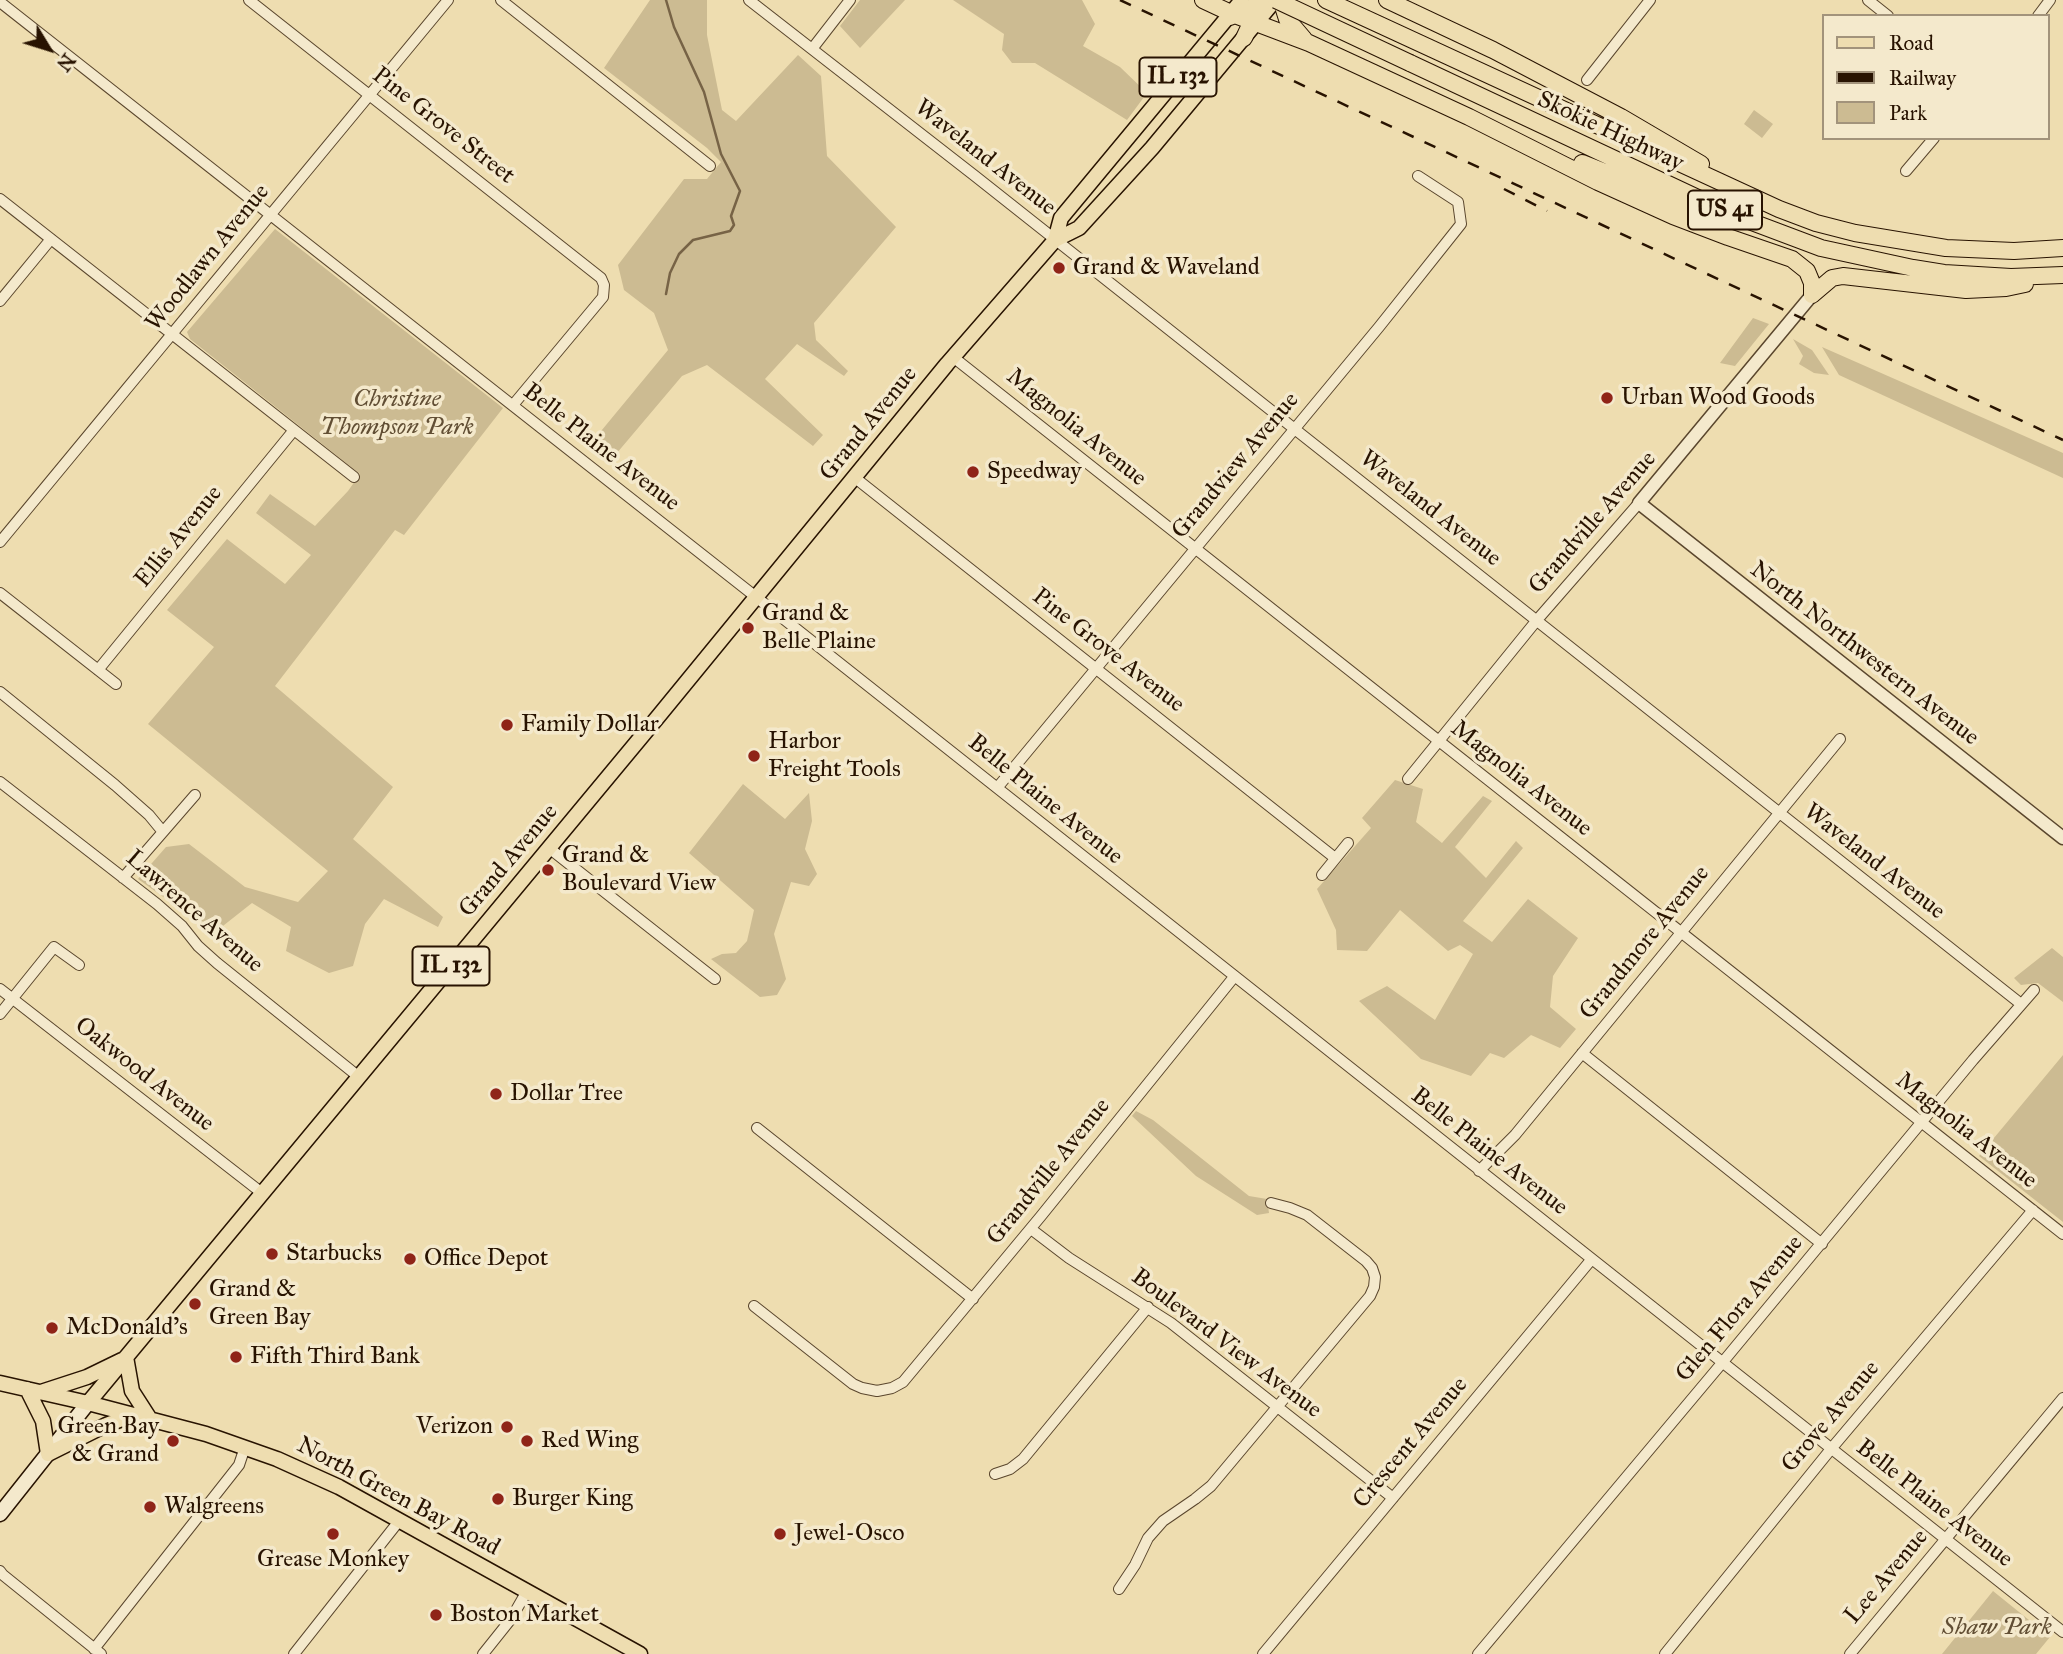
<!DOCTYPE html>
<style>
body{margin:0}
#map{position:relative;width:2063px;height:1654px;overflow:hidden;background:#eeddb0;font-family:"IM FELL Great Primer",serif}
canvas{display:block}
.legend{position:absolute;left:1822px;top:14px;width:228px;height:126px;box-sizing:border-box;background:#f4e9cc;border:2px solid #a2937b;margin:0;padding:9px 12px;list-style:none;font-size:21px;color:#281301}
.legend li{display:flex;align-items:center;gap:14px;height:35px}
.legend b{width:35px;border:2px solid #a2937b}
.north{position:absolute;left:14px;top:14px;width:70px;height:70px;-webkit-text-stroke:5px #f4e9cc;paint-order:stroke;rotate:128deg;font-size:19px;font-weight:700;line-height:28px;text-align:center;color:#281301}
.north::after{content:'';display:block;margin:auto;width:24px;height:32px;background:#281301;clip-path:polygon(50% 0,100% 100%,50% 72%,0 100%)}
</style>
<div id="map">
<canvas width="2063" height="1654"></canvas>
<ul class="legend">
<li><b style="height:9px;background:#eeddb0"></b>Road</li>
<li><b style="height:9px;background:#281301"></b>Railway</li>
<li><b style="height:19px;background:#ccbb92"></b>Park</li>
</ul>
<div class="north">N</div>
</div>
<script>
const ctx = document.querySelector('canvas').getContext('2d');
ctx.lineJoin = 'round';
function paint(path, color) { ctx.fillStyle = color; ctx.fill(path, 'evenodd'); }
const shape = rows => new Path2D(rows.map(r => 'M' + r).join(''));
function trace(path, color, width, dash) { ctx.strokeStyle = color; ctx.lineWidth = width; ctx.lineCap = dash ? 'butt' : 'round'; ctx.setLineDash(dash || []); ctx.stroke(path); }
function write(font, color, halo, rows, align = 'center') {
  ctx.font = font + ' "IM FELL Great Primer",serif'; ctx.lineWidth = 7; ctx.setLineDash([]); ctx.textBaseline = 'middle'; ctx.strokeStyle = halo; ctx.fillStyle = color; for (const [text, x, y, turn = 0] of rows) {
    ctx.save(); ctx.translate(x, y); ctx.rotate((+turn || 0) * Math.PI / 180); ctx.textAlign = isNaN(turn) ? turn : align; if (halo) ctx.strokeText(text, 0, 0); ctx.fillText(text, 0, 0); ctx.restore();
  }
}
paint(shape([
 [650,0,707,0,707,35,722,110,736,121,798,55,821,76,827,156,896,227,814,323,816,340,848,371,844,376,797,344,765,379,823,435,813,446,707,365,682,376,611,460,592,442,668,350,654,313,624,290,618,265,684,179,707,179,721,162,707,148,604,68],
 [860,0,905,0,860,48,840,26],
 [953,0,1082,0,1095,24,1083,46,1120,67,1147,93,1127,120,1035,63,1012,63,1002,50,1004,34],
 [1754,110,1773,124,1762,138,1744,124],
 [275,229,503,408,404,535,395,530,275,686,393,787,353,839,443,917,438,927,384,899,365,924,353,966,329,973,286,951,291,927,252,903,214,933,138,879,166,847,189,844,245,887,298,902,328,871,148,724,214,647,167,610,227,539,285,584,311,555,256,513,270,494,315,526,348,491,360,474,190,339,187,332],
 [1753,318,1769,324,1735,366,1720,363],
 [1793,339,1812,350,1829,375,1814,373,1799,364,1803,356],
 [1822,347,2063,453,2063,478,1839,375],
 [1395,780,1423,789,1416,822,1442,843,1483,796,1492,801,1455,847,1486,878,1516,841,1523,848,1463,921,1492,942,1528,899,1578,938,1553,976,1550,1007,1576,1029,1560,1048,1531,1035,1504,1058,1490,1053,1471,1076,1421,1059,1359,1001,1387,986,1435,1020,1473,954,1460,945,1448,951,1400,910,1367,951,1337,950,1336,930,1317,889,1371,828,1362,818],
 [743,784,785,819,809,793,812,821,805,849,817,874,809,886,791,882,774,934,786,979,777,995,760,997,711,959,722,954,736,953,747,941,754,910,689,853],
 [2052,948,2063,957,2063,1002,2038,983,2021,985,2014,978],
 [2063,1055,2063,1222,1979,1156],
 [1136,1111,1153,1120,1249,1196,1267,1199,1269,1213,1257,1215,1196,1176,1132,1116],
 [1993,1591,2050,1637,2036,1654,1942,1654]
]), '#ccbb92');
trace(shape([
 [666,0,674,27,704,92,721,154,740,191,731,216,734,225,730,231,693,240,679,254,670,273,666,294]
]), '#776346', 2.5);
const minor = shape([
 [249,0,601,278,604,285,603,297,513,405],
 [501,0,710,166],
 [749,0,975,176,2021,1004],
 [1868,0,1888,16],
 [0,2,756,597,2063,1632],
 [2038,16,2050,0],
 [812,49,850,0],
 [1587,80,1650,0],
 [1906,171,1934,138],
 [0,199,354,477],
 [0,301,51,239],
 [953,357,2063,1234],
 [854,477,1335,858],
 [0,542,448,0],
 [0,593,116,684],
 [98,670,294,430],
 [0,692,115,785,149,815,163,832],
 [1408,779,1537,620,1639,503],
 [0,782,157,904,182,926,198,946,217,963,359,1077],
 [997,788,1379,327,1461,224,1458,202,1418,176],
 [549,848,715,979],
 [1322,875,1348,843],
 [123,878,195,795],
 [0,989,262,1193],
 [0,1014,54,947,79,965],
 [1582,1053,1822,1244],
 [757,1128,973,1299],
 [1479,1171,1515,1135,1840,739],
 [1031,1229,1069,1258,1171,1323,1393,1498],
 [754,1306,853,1384,862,1388,877,1391,892,1388,903,1382,1041,1216,1234,977],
 [995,1474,1010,1469,1023,1459,1148,1307],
 [0,1571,3,1575,101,1654],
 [1119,1589,1135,1565,1148,1538,1163,1521,1195,1499,1211,1486,1370,1296,1374,1287,1375,1277,1372,1268,1366,1261,1307,1215,1290,1208,1271,1203],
 [94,1649,239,1465,245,1447],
 [294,1654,399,1521],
 [483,1654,511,1619,527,1591],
 [1263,1654,1591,1260],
 [1478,1654,1722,1363,1973,1060,2034,990],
 [1665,1654,1831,1449,2033,1210],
 [1850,1654,2063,1398]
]);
const tertiary = shape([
 [1812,295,1639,503,2063,838]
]);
const secondary = shape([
 [0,1514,88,1403]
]);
const primary = shape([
 [1055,240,1061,218,1242,0],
 [126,1357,132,1391,150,1419],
 [0,1383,88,1403,206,1434,277,1459,339,1487,640,1654],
 [27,1389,43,1421,48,1454,106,1425,133,1415],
 [41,1392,87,1377,122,1360],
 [88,1403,657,718,947,364,1055,240,1079,228,1152,148,1275,0]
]);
const trunk = shape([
 [1203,0,1235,15,1309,43,1469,117,1598,182,1673,216,1728,237,1792,259,1807,271,1812,283,1812,295],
 [1281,0,1287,19,1304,39],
 [1326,0,1779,209,1816,223,1855,233,1946,248,2014,251,2063,248],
 [1387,0,1493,50,1621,117,1701,164],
 [1230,17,1269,0],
 [1244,38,1256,12],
 [1410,63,1736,216,1821,248,1913,268,1944,273,2011,277,2063,275],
 [1582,163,1707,213],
 [1812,295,1832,278,1843,276,1966,290,2006,288,2025,284]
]);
trace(minor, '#5a462d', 12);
trace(tertiary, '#5a462d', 15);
trace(secondary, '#281301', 17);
trace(primary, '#281301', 17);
trace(trunk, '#281301', 18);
trace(minor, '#f4e9cc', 10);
trace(tertiary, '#f4e9cc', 12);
trace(secondary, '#f4e9cc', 14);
trace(primary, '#eeddb0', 14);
trace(trunk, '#eeddb0', 16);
trace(shape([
 [1120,0,2063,440],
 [1504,189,1547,211]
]), '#281301', 2.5, [12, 12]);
const trunkBridge = shape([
 [1276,0,1410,63]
]);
trace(trunkBridge, '#281301', 18, []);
trace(trunkBridge, '#eeddb0', 16);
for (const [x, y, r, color] of [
 [1059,268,7,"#8f2418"],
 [1607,398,7,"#8f2418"],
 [973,472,7,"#8f2418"],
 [748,628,7,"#8f2418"],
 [507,725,7,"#8f2418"],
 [754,756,7,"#8f2418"],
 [548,870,7,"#8f2418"],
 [496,1094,7,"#8f2418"],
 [272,1254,7,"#8f2418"],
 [410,1259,7,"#8f2418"],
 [195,1304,7,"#8f2418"],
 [52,1328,7,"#8f2418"],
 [236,1357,7,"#8f2418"],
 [507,1427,7,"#8f2418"],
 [173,1441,7,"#8f2418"],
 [527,1441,7,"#8f2418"],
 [498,1499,7,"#8f2418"],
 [150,1507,7,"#8f2418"],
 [333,1534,7,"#8f2418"],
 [780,1534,7,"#8f2418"],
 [436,1615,7,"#8f2418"]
]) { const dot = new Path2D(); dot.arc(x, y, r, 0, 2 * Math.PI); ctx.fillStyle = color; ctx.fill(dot); trace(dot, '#f4e9cc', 2.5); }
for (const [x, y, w] of [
 [1178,77,77],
 [1725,210,74],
 [451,966,77]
]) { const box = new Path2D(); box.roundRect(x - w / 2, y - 19.5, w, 39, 5); ctx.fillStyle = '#f4e9cc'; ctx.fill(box); trace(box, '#281301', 2); }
write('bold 23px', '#281301', null, [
 ["IL 132",1178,77],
 ["US 41",1725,210],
 ["IL 132",451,966]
]);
write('24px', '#281301', '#f4e9cc', [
 ["Pine Grove Street",443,126,38],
 ["Skokie Highway",1610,132,25],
 ["Waveland Avenue",985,158,38],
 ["Woodlawn Avenue",208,258,-51],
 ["Grand Avenue",869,424,-51],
 ["Magnolia Avenue",1076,428,39],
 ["Belle Plaine Avenue",601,448,38],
 ["Grandview Avenue",1236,466,-50],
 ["Waveland Avenue",1430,509,38],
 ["Grandville Avenue",1593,523,-49],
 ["Ellis Avenue",179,537,-51],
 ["Pine Grove Avenue",1108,651,38],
 ["North Northwestern Avenue",1864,654,38],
 ["Magnolia Avenue",1521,779,38],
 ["Belle Plaine Avenue",1045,800,39],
 ["Grand Avenue",509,861,-50],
 ["Waveland Avenue",1874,862,38],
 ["Lawrence Avenue",194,912,41],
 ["Grandmore Avenue",1645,943,-51],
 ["Oakwood Avenue",144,1075,38],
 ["Magnolia Avenue",1966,1131,38],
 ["Belle Plaine Avenue",1489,1152,38],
 ["Grandville Avenue",1049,1172,-51],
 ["Glen Flora Avenue",1740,1309,-50],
 ["Boulevard View Avenue",1226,1344,37],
 ["Grove Avenue",1831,1417,-50],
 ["Crescent Avenue",1411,1443,-50],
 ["North Green Bay Road",398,1497,28],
 ["Belle Plaine Avenue",1934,1504,38],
 ["Lee Avenue",1887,1577,-50]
]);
write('24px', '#281301', '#f4e9cc', [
 ["Grand & Waveland",1073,268],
 ["Urban Wood Goods",1621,398],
 ["Speedway",987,472],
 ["Grand &",762,614],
 ["Belle Plaine",762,642],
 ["Family Dollar",521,725],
 ["Harbor",768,742],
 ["Freight Tools",768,770],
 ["Grand &",562,856],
 ["Boulevard View",562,884],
 ["Dollar Tree",510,1094],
 ["Starbucks",286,1254],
 ["Office Depot",424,1259],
 ["Grand &",209,1290],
 ["Green Bay",209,1318],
 ["McDonald's",66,1328],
 ["Fifth Third Bank",250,1357],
 ["Green Bay",159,1427,"right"],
 ["& Grand",159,1455,"right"],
 ["Verizon",493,1427,"right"],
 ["Red Wing",541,1441],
 ["Burger King",512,1499],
 ["Walgreens",164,1507],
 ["Jewel-Osco",794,1534],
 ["Grease Monkey",333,1560,"center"],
 ["Boston Market",450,1615]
], 'left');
write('italic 24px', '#614e34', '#f4e9cc', [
 ["Christine",397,400],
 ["Thompson Park",397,428],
 ["Shaw Park",1997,1628]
]);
</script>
